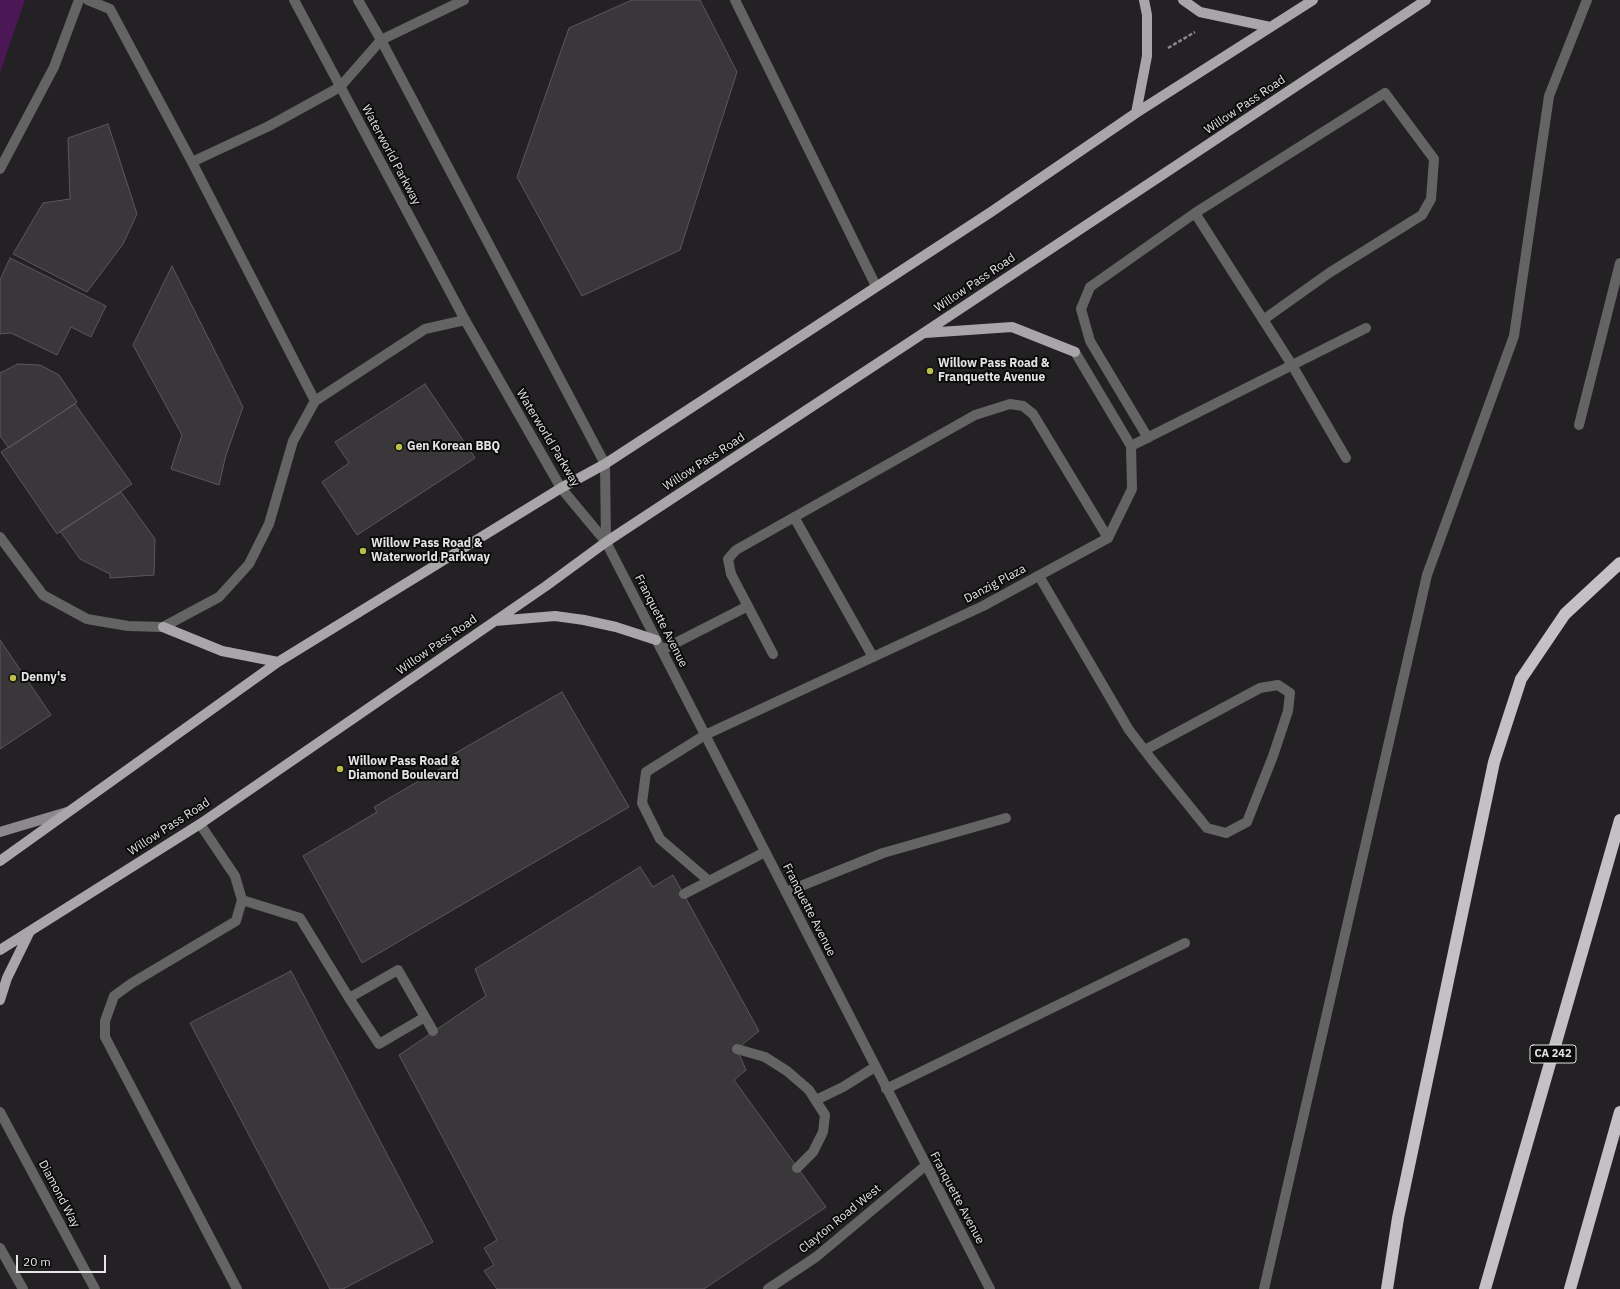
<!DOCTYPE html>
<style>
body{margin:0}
#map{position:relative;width:1620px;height:1289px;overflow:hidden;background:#232123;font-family:"IBM Plex Sans",sans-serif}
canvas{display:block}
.scale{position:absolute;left:16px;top:1255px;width:90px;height:18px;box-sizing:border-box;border:2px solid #e5e4e5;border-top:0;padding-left:5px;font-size:12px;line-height:14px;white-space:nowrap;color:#e5e4e5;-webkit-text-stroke:3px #0c0b0c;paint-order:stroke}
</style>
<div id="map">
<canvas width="1620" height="1289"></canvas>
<div class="scale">20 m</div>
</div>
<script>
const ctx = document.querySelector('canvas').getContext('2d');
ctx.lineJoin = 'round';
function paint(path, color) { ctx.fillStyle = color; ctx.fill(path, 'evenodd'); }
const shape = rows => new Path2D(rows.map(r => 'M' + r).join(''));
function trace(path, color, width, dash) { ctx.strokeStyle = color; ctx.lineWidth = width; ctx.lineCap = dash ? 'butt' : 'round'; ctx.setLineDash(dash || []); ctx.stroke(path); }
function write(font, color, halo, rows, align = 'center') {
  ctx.font = font + ' "IBM Plex Sans",sans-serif'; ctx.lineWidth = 4; ctx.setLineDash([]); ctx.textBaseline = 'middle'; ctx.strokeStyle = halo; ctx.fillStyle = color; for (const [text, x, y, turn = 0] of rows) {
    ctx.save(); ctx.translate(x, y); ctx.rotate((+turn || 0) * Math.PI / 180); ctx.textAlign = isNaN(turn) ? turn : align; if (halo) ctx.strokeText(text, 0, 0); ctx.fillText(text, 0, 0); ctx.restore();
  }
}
paint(shape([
 [0,0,25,0,0,73]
]), '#4b1754');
const building = shape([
 [632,0,700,0,737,72,680,250,582,296,517,177,569,28,632,0],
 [108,124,137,214,123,244,87,292,13,254,43,203,70,199,68,138,108,124],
 [10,258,106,306,91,337,71,327,57,355,11,333,0,334,0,280,10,258],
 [172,266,243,407,226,455,219,485,171,469,182,435,133,345,172,266],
 [18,364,40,365,59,375,77,402,9,448,0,436,0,373,18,364],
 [425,384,475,458,357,535,322,482,349,463,335,442,425,384],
 [75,404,132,484,57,534,1,452,75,404],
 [121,492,155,539,154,575,110,578,110,574,80,559,60,531,121,492],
 [0,640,51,715,0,749,0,640],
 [562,692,629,807,362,963,303,856,377,812,374,807,450,763,447,758,562,692],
 [640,867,653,887,673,875,759,1031,737,1049,746,1070,734,1080,826,1207,704,1289,497,1289,484,1271,494,1265,484,1248,497,1240,399,1055,486,996,475,969,640,867],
 [291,971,433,1242,343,1289,330,1289,190,1023,291,971]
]);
paint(building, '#39373a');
trace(building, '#5b585b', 1);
trace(shape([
 [1168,48,1195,32]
]), '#8a888a', 2.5, [4, 2]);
trace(shape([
 [88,0,110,9,192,162,315,401],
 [735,0,876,286],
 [192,162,269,126,340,87,381,40,464,0],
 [0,169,54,67,79,0],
 [1195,213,1292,365,1346,458],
 [1579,425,1620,263],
 [1148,438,1090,341,1081,309,1090,287,1195,213,1385,93,1434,159,1431,199,1422,215,1329,273,1263,320],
 [1131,446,1366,328],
 [794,517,873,657],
 [0,537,43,595,87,619,128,626,163,627,219,597,249,564,269,524,293,441,315,401,425,329,465,320],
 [1039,576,1129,730,1152,760,1207,828,1226,833,1247,822,1273,756,1288,711,1290,693,1278,685,1260,688,1145,750],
 [662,650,748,606],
 [773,654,731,574,728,559,736,550,975,415,1010,404,1023,406,1033,414,1108,538],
 [705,735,646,772,642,803,660,839,709,881],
 [200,824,235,876,242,900,236,921,132,983,114,996,105,1021,105,1037,237,1289],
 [786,892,883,853,1006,818],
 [684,894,765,852],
 [242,900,300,918,349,998,379,1044,425,1017,398,970,349,998],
 [425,1017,433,1031],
 [737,1049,765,1057,787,1071,809,1090,825,1115,823,1132,813,1152,797,1168],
 [886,1089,1185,943],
 [816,1100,843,1087,875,1067],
 [1264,1289,1427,575,1514,336,1549,96,1587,0]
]), '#656465', 10);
trace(shape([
 [294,0,465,320,561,488,606,542,990,1289],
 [358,0,381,40,605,464,606,542],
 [705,735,983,606,1108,538,1132,489,1131,446,1075,352],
 [0,1112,95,1289],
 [0,1248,23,1289],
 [768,1289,816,1257,925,1166]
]), '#656465', 10);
trace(shape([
 [0,832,67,812]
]), '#8b898b', 10);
trace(shape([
 [1183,0,1200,12,1270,27],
 [1136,113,1147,56,1147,15,1144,0],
 [925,333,1012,327,1075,352],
 [495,621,555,616,584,620,616,627,656,640],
 [163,627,222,651,278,662],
 [0,861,278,662,561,488,605,464,991,212,1136,113,1313,0],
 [0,950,200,824,546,586,606,542,910,342,1426,0],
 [0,1000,7,978,30,931]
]), '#a9a6a9', 10);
trace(shape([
 [1387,1289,1398,1218,1494,762,1521,679,1565,614,1620,563],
 [1485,1289,1620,820],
 [1570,1289,1620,1112]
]), '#c3c1c4', 12);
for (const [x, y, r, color] of [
 [930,371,4,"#bbc044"],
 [399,447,4,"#bbc044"],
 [363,551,4,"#bbc044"],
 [13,678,4,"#bbc044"],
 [340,769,4,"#bbc044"]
]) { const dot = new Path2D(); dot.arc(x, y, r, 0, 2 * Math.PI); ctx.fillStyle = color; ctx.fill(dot); trace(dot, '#0c0b0c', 1.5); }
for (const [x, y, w] of [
 [1553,1054,46]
]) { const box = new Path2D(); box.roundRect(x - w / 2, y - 9, w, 18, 3); ctx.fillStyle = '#0c0b0c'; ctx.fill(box); trace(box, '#e5e4e5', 1); }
write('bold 11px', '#e5e4e5', null, [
 ["CA 242",1553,1054]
]);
write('12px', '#e5e4e5', '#0c0b0c', [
 ["Willow Pass Road",1245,105,-34],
 ["Waterworld Parkway",391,155,62],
 ["Willow Pass Road",975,283,-34],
 ["Waterworld Parkway",548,438,59],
 ["Willow Pass Road",704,462,-33],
 ["Danzig Plaza",995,584,-28],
 ["Franquette Avenue",661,621,63],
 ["Willow Pass Road",437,645,-35],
 ["Willow Pass Road",169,827,-33],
 ["Franquette Avenue",809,910,63],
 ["Diamond Way",59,1194,62],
 ["Franquette Avenue",957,1198,62],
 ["Clayton Road West",840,1219,-39]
]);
write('bold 12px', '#e5e4e5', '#0c0b0c', [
 ["Willow Pass Road &",938,364],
 ["Franquette Avenue",938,378],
 ["Gen Korean BBQ",407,447],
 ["Willow Pass Road &",371,544],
 ["Waterworld Parkway",371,558],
 ["Denny's",21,678],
 ["Willow Pass Road &",348,762],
 ["Diamond Boulevard",348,776]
], 'left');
</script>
